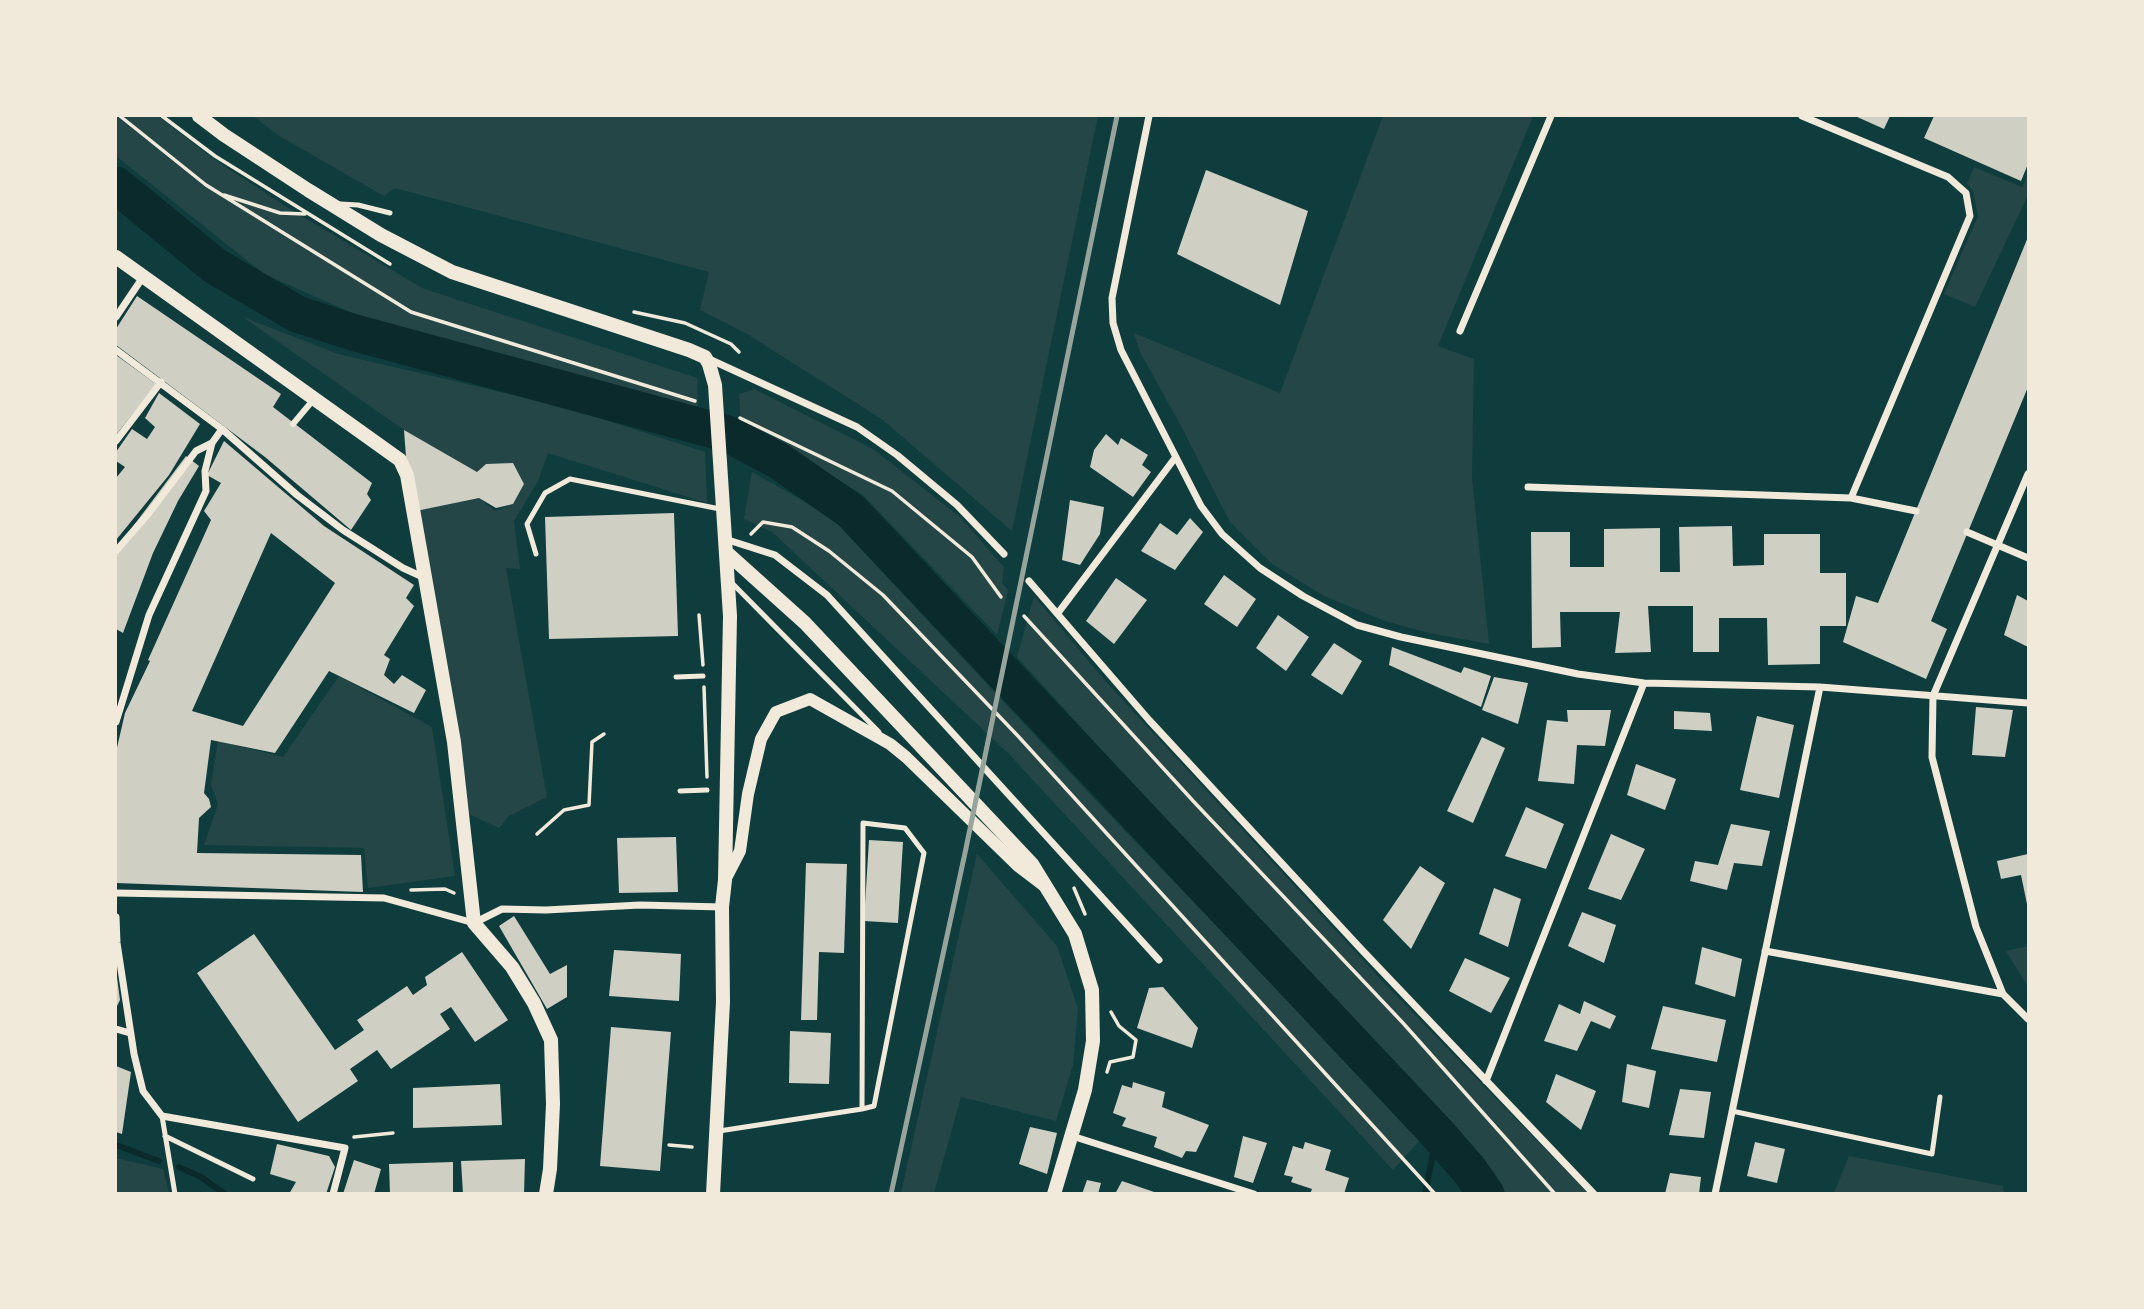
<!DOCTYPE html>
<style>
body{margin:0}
#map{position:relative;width:2144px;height:1309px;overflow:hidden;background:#0f3d3e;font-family:Ubuntu,sans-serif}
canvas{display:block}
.frame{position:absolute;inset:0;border:117px solid #f1e9da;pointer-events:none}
</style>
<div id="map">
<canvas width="2144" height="1309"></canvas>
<div class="frame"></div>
</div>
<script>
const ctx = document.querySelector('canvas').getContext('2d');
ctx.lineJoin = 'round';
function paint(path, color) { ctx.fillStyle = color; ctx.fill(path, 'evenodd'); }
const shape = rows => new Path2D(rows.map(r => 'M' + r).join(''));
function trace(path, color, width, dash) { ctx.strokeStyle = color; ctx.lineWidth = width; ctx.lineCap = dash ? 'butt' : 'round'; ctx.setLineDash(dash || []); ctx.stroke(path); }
paint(shape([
 [116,116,158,116,211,157,285,206,422,288,697,378,698,408,368,320,264,274,116,156],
 [253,116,1098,116,1012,531,883,420,747,334,700,310,709,272,395,188,384,196,281,137],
 [1383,116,1533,116,1438,346,1474,359,1472,477,1489,644,1429,633,1385,621,1324,596,1272,564,1230,522,1181,426,1140,352,1134,333,1280,393],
 [1974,167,2022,187,2028,174,2028,195,1975,307,1944,294,1978,216,1973,191,1967,184],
 [243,317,338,354,565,407,705,452,707,503,548,453,538,481,514,521,520,569,506,568,547,797,509,816,499,828,469,814,418,510,479,498,495,511,513,504,524,484,514,464,486,464,477,472,404,430],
 [754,389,873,449,960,517,1004,567,1002,583,1008,590,997,635,863,495,777,442,741,425,739,394],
 [752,472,830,516,1087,791,1421,1139,1393,1170,1009,754,772,532,744,519],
 [1034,596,1107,683,1386,985,1588,1193,1506,1193,1361,1026,1202,860,1017,657],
 [339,676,432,727,455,876,368,888,364,848,204,845,218,804,211,785,218,741,283,757],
 [977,854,1057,946,1078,1009,1073,1065,1056,1121,961,1097,934,1193,901,1193],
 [2028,946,2028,987,2006,951],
 [1849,1156,2003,1186,2004,1193,1834,1193],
 [116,1158,163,1169,169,1193,116,1193]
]), '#244646');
trace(shape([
 [116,1145,159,1161],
 [179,1167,201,1177,225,1194],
 [1425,1194,1437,1133]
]), '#0a2a2b', 6);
trace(shape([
 [116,185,215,266,297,314,352,332,728,434,779,461,851,511,1437,1133,1470,1171,1486,1194]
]), '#0a2a2b', 37);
paint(shape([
 [1855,116,1890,116,1884,129],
 [1934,116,2028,116,2028,164,2021,181,1924,138],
 [1206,170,1308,211,1280,305,1177,254],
 [2028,237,2028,387,1931,621,1947,629,1926,679,1843,642,1856,596,1878,603],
 [137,296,281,394,273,407,372,483,367,494,371,500,351,530,265,457,116,345,116,329],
 [116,355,156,384,116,435],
 [159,393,200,424,169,475,116,540,116,478,125,467,116,461,116,452,132,429,147,439,155,427,145,418],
 [404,430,477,472,486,464,513,463,524,484,513,504,496,508,479,498,416,511,406,457],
 [1106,434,1118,445,1121,438,1148,455,1142,465,1151,472,1133,497,1090,467,1094,450],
 [224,441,324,526,414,585,406,598,414,606,384,655,390,659,384,675,394,684,402,675,426,690,414,713,329,671,275,753,211,740,204,793,209,799,211,807,199,818,197,853,361,855,363,892,116,883,116,752,125,713,150,661,148,660,211,520,204,511,221,483,207,475],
 [271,533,335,583,243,726,192,711],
 [186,456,199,466,178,501,153,553,123,633,116,629,116,549],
 [1070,500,1104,507,1100,534,1080,565,1062,560],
 [674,513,678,636,549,639,545,517],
 [1190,518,1203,532,1175,570,1141,551,1160,523,1177,535],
 [1732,526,1733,566,1764,565,1764,534,1820,534,1820,573,1846,573,1846,626,1820,626,1820,664,1768,665,1767,618,1719,618,1719,652,1693,652,1693,606,1648,606,1651,652,1615,653,1620,612,1560,612,1561,647,1532,648,1531,532,1570,532,1570,567,1604,567,1604,529,1660,528,1660,572,1680,572,1679,527],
 [1224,575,1256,599,1237,627,1204,604],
 [1116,578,1147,600,1114,644,1086,621],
 [2017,595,2028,601,2028,647,2004,635],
 [1278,615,1309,637,1286,671,1256,648],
 [1334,643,1362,661,1342,695,1311,675],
 [1392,647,1461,673,1464,667,1491,676,1481,707,1389,665],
 [1494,677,1528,683,1518,724,1482,710],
 [1976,707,2013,710,2005,757,1972,755],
 [1567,710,1611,710,1605,746,1577,745,1574,784,1538,781,1547,720,1568,722],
 [1674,711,1710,713,1712,731,1674,729],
 [1757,716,1794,725,1779,798,1740,790],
 [1482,737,1505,748,1473,823,1447,811],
 [1636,764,1676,779,1665,810,1627,795],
 [1526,807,1564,824,1546,869,1505,856],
 [1731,824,1770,831,1762,866,1734,863,1727,890,1690,881,1695,861,1718,865],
 [1611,834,1645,849,1621,900,1588,889],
 [676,837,678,892,619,893,617,838],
 [869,840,903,842,898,923,864,921],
 [2028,854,2028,904,2027,904,2021,875,2001,879,1997,861],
 [806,863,847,864,844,953,819,952,817,1020,801,1020],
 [1420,866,1445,883,1411,949,1383,920],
 [1494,888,1521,899,1508,947,1479,934],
 [1582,912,1616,925,1604,963,1568,946],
 [514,916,550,974,567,965,567,997,547,1009,499,926],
 [254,934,335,1050,364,1030,357,1020,407,986,413,995,427,985,425,977,462,952,508,1020,475,1042,451,1007,440,1014,450,1029,391,1069,377,1050,350,1069,358,1081,298,1122,197,973],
 [1702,947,1742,959,1735,997,1695,984],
 [614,950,681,954,679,1001,609,996],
 [1465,958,1510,978,1491,1013,1449,991],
 [116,977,117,977,120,1000,116,1008],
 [1163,987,1198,1028,1192,1048,1137,1028,1149,988],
 [1584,1001,1616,1016,1610,1029,1591,1021,1577,1051,1544,1041,1559,1004,1580,1014],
 [1663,1006,1726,1020,1717,1062,1651,1049],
 [611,1027,671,1032,660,1171,600,1166],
 [790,1031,831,1033,829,1084,789,1083],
 [1627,1064,1656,1071,1649,1108,1622,1102],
 [116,1066,131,1072,122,1134,116,1132],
 [1556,1074,1596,1091,1581,1130,1546,1102],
 [1133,1082,1165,1092,1162,1107,1209,1125,1196,1152,1186,1151,1182,1158,1154,1147,1157,1137,1122,1126,1126,1118,1113,1113,1122,1085,1132,1088],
 [500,1084,502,1125,413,1128,413,1088],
 [1680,1089,1711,1092,1704,1138,1669,1135],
 [1030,1127,1057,1133,1047,1174,1019,1164],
 [1243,1136,1267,1143,1253,1183,1234,1177],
 [1305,1142,1331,1150,1325,1170,1349,1178,1344,1194,1310,1194,1312,1189,1291,1182,1293,1177,1284,1175,1293,1146,1303,1149],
 [1755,1142,1785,1149,1777,1183,1747,1176],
 [277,1144,329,1156,335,1167,326,1194,289,1194,296,1182,270,1174],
 [525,1159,524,1194,463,1194,461,1161],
 [354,1160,381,1169,374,1194,343,1194],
 [453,1162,453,1194,390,1194,389,1164],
 [1670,1173,1701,1177,1699,1194,1665,1194],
 [1087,1180,1101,1183,1098,1194,1082,1194],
 [1122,1181,1157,1193,1156,1194,1115,1194]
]), '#cfcfc3');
trace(shape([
 [120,116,206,185,411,312,695,401],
 [162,116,215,156,390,264],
 [224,195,280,213,305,214],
 [634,312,685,323,731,344,739,352],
 [740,418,892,491,972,557,1001,597],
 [751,534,763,522,792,527,829,551,883,595,1018,736,1435,1194],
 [699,615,703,665],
 [1024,616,1195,803,1403,1023,1555,1194],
 [704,687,707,777],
 [537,834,564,810,589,805,592,742,604,734],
 [1074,888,1085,914],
 [411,890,445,889,454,893],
 [1107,1072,1110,1062,1133,1057,1136,1040,1119,1026,1111,1012],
 [354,1137,393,1133],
 [669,1145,692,1147]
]), '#f1e9da', 3.5);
trace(shape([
 [340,204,358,205,390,213],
 [536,554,527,524,545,493,570,479,720,509],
 [731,582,879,732],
 [676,677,703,676],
 [680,791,707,790],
 [1732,1111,1932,1154,1940,1097],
 [162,1116,175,1194],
 [719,1131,862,1109,863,823,905,828,924,853,874,1106,862,1109],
 [165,1136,253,1179]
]), '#f1e9da', 5);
trace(shape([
 [293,424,314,399]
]), '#f1e9da', 6);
trace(shape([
 [1149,116,1112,298,1113,323,1121,350,1201,506,1222,534,1260,568,1303,596,1357,625,1401,637,1578,674,1644,683,1820,687,2028,703],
 [1802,116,1948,177,1966,193,1970,216,1851,498],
 [116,317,143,277],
 [1460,331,1551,116],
 [116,350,222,429,297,495,343,530,403,568,425,578],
 [709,359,857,427,897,455,957,505,1004,554],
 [116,441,161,382],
 [1528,487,1851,498,1916,511],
 [1967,532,2028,558],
 [725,539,775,555,827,595,1159,960],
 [116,551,149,513,196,451,212,443],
 [1029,581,1149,720,1361,949,1594,1194],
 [1058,613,1175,458],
 [116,722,149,615,206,491,205,471,212,443,222,429],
 [116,893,384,898,474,923,502,909,546,910,640,905,722,907],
 [116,917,117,943,134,1054,143,1091,162,1116,345,1148,333,1194],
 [1765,951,2003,994,2028,1019],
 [2003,994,1976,927,1932,757,1933,696,2028,474],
 [116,1029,130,1033],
 [1486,1081,1644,683],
 [1072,1136,1254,1194],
 [1715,1194,1820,687]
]), '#f1e9da', 7);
trace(shape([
 [725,880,740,851,748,794,761,739,776,712,810,699,890,744,906,757,1018,866,1043,885]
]), '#f1e9da', 12);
trace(shape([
 [199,116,224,135,308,190,381,235,452,272,689,350,705,357,709,364,715,385,730,616,725,880,722,907,723,1002,713,1194],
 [116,257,400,460,407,475,454,742,474,923,512,967,534,1003,551,1040,553,1104,550,1169,546,1194],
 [726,552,805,623,1032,864,1075,934,1092,990,1093,1041,1085,1090,1054,1194]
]), '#f1e9da', 14);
trace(shape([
 [891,1194,965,853,1117,116]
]), '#97a49c', 5);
</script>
